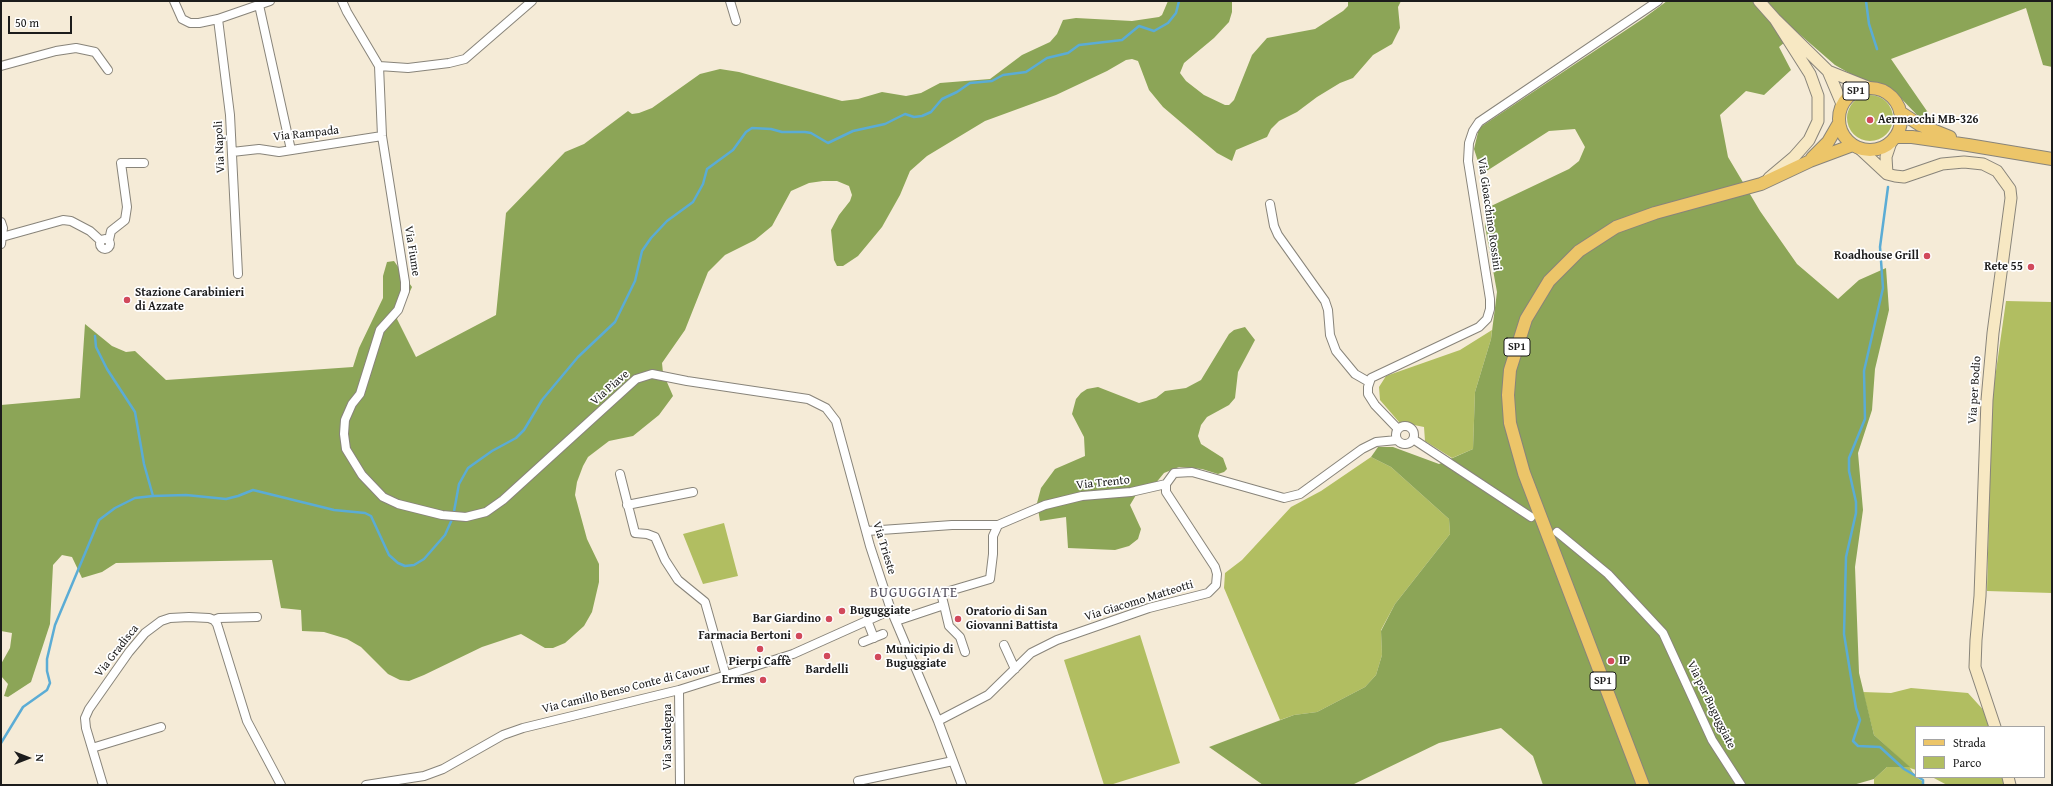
<!DOCTYPE html>
<meta charset="utf-8">
<style>
body{margin:0}
#map{position:relative;width:2053px;height:786px;overflow:hidden;background:#f5ebd7;font-family:"Gentium Book Plus",serif}
canvas{display:block}
.frame{position:absolute;inset:0;border:2px solid #1c1c1c;pointer-events:none}
.legend{position:absolute;left:1915px;top:726px;width:130px;height:52px;box-sizing:border-box;background:#fff;border:1px solid #a4a4a4;margin:0;padding:5px 7px;list-style:none;font-size:12px;color:#1c1c1c}
.legend li{display:flex;align-items:center;gap:8px;height:20px}
.legend b{width:20px;border:1px solid #a4a4a4}
.north{position:absolute;left:8px;top:738px;width:40px;height:40px;-webkit-text-stroke:3px #fff;paint-order:stroke;rotate:90deg;font-size:11px;font-weight:700;line-height:16px;text-align:center;color:#1c1c1c}
.north::after{content:'';display:block;margin:auto;width:14px;height:18px;background:#1c1c1c;clip-path:polygon(50% 0,100% 100%,50% 72%,0 100%)}
.scale{position:absolute;left:8px;top:16px;width:64px;height:18px;box-sizing:border-box;border:2px solid #1c1c1c;border-top:0;padding-left:5px;font-size:12px;line-height:14px;white-space:nowrap;color:#1c1c1c;-webkit-text-stroke:3px #fff;paint-order:stroke}
</style>
<div id="map">
<canvas width="2053" height="786"></canvas>
<div class="frame"></div>
<ul class="legend">
<li><b style="height:5px;background:#ecc569"></b>Strada</li>
<li><b style="height:11px;background:#b1be61"></b>Parco</li>
</ul>
<div class="north">N</div>
<div class="scale">50 m</div>
</div>
<script>
const ctx = document.querySelector('canvas').getContext('2d');
ctx.lineJoin = 'round';
function paint(path, color) { ctx.fillStyle = color; ctx.fill(path, 'evenodd'); }
const shape = rows => new Path2D(rows.map(r => 'M' + r).join(''));
function trace(path, color, width, dash) { ctx.strokeStyle = color; ctx.lineWidth = width; ctx.lineCap = dash ? 'butt' : 'round'; ctx.setLineDash(dash || []); ctx.stroke(path); }
function write(font, color, halo, rows, align = 'center') {
  ctx.font = font + ' "Gentium Book Plus",serif'; ctx.lineWidth = 3.5; ctx.setLineDash([]); ctx.textBaseline = 'middle'; ctx.strokeStyle = halo; ctx.fillStyle = color; for (const [text, x, y, turn = 0] of rows) {
    ctx.save(); ctx.translate(x, y); ctx.rotate((+turn || 0) * Math.PI / 180); ctx.textAlign = isNaN(turn) ? turn : align; if (halo) ctx.strokeText(text, 0, 0); ctx.fillText(text, 0, 0); ctx.restore();
  }
}
paint(shape([
 '1847 118a23 23 0 1 1 46 0a23 23 0 1 1-46 0Z',
 [2006,301,2052,302,2052,593,1987,591,1992,399],
 [1492,330,1491,339,1475,392,1473,449,1452,458,1425,441,1424,427,1399,422,1380,400,1379,387,1386,376,1460,350],
 [1371,457,1391,467,1449,519,1450,534,1395,604,1381,630,1382,655,1376,675,1365,687,1317,712,1294,715,1280,720,1224,588,1225,573,1242,560,1291,507,1321,491],
 [724,523,738,576,703,584,683,534],
 [1140,635,1180,763,1110,785,1104,785,1064,660],
 [1911,688,1968,693,1987,714,1991,727,1916,727,1916,770,1910,768,1916,777,1922,781,1922,785,1874,785,1874,779,1887,767,1909,767,1874,735,1863,692,1891,693],
 [1932,777,2004,777,2006,785,1947,785]
]), '#b1be61');
paint(shape([
 [1168,1,1232,1,1232,12,1229,22,1214,38,1184,63,1180,73,1186,81,1204,95,1225,105,1229,105,1234,100,1252,55,1267,38,1315,29,1343,11,1348,6,1348,1,1401,1,1398,7,1400,28,1392,44,1373,55,1353,78,1340,83,1317,97,1297,112,1279,121,1271,129,1267,137,1236,150,1232,161,1217,153,1163,107,1149,90,1138,61,1132,59,1126,60,1107,71,1056,95,985,121,927,156,910,171,900,195,882,227,858,256,843,266,837,266,834,260,831,230,839,215,850,201,852,195,849,186,837,181,823,181,809,183,791,191,772,226,755,240,725,255,708,272,685,330,662,363,663,373,673,396,659,415,633,436,609,441,588,457,583,466,577,482,575,495,587,539,599,564,599,582,592,612,584,626,565,643,553,648,545,648,521,634,482,647,424,675,409,681,400,680,388,674,361,647,347,639,324,632,302,631,301,610,281,608,272,560,116,563,102,572,82,578,72,557,62,555,53,565,50,624,31,682,8,697,4,696,8,684,1,676,1,664,10,648,12,633,1,631,1,405,80,398,85,324,112,346,126,352,135,351,166,380,353,367,359,348,383,298,383,276,387,262,394,261,412,287,397,319,416,357,496,315,506,213,565,152,584,144,628,111,632,114,639,113,652,108,700,74,720,69,739,72,842,101,858,99,882,92,906,96,921,93,940,83,990,79,1022,55,1050,42,1057,34,1063,20,1076,18,1132,21,1159,17,1162,15],
 [1667,1,2052,1,2052,67,2043,65,2026,8,1891,59,1929,114,1919,117,1893,90,1881,84,1863,81,1835,65,1797,32,1779,47,1791,70,1764,95,1746,91,1720,115,1728,157,1760,211,1797,264,1838,299,1859,280,1886,268,1889,310,1875,369,1872,410,1858,453,1863,510,1855,567,1859,673,1874,735,1910,767,1887,767,1874,779,1853,785,1543,785,1533,756,1501,728,1439,743,1352,785,1263,785,1209,747,1294,715,1317,712,1365,687,1376,675,1382,655,1381,631,1395,604,1450,534,1449,519,1391,467,1371,457,1378,447,1393,447,1439,464,1473,449,1475,392,1491,339,1497,292,1485,226,1489,207,1569,169,1579,161,1585,147,1575,129,1549,131,1482,174,1474,149,1479,128,1644,18],
 [1245,327,1255,340,1238,372,1235,398,1229,405,1207,417,1201,425,1198,436,1201,444,1223,458,1227,469,1224,472,1218,474,1202,469,1179,467,1164,473,1155,484,1136,495,1130,505,1141,529,1138,539,1129,546,1115,550,1068,548,1066,517,1040,521,1037,503,1041,488,1055,469,1085,456,1084,437,1072,414,1076,399,1081,393,1087,389,1098,387,1139,403,1156,398,1165,391,1186,388,1201,380,1229,334,1234,330]
]), '#8ca557');
trace(shape([
 [1866,1,1869,24,1877,49],
 [1888,187,1880,247,1883,288,1864,371,1865,419,1849,458,1849,471,1856,502,1856,513,1846,557,1844,634,1856,708,1860,720,1853,741,1858,746,1880,747,1904,769,1916,776],
 [95,336,96,347,107,369,135,412,144,464,153,496,186,495,226,499,238,496,253,490,334,510,365,513,371,516,389,555,398,563,405,566,414,565,424,559,445,535,453,517,459,484,468,468,492,451,516,438,524,430,542,400,578,357,615,322,635,281,642,251,651,238,667,221,693,202,703,184,707,169,733,150,746,132,752,128,771,129,782,132,805,132,811,133,828,143,853,131,885,124,905,114,914,117,922,116,931,112,942,99,957,92,970,83,992,81,1003,75,1026,72,1047,58,1068,53,1079,45,1122,40,1139,26,1154,31,1168,23,1176,13,1179,1],
 [1,743,23,707,47,690,50,683,47,671,47,659,55,625,99,520,115,508,135,498,153,496],
 [1918,777,1923,780,1923,785]
]), '#5bacd5', 2.5);
const street = shape([
 [174,1,182,19,190,23,199,23,218,19,270,1],
 [342,1,347,12,379,66,382,136,405,282,405,291,398,310,380,330,360,394,352,404,345,420,344,434,346,449,362,475,383,497,398,504,442,515,466,517,486,512,503,500,636,379,652,374,687,381,808,399,826,408,836,421,870,546,891,610,938,721,962,785],
 [730,1,736,21],
 [259,5,291,150],
 [218,19,230,115,238,274],
 [1,66,56,51,76,48,95,52,108,70],
 [379,66,408,68,449,63,465,59,532,1],
 [232,152,259,149,279,152,382,136],
 [1270,204,1274,226,1278,235,1325,301,1328,310,1330,335,1336,351,1355,374,1369,382],
 [1,222,3,228,1,244],
 [2,237,63,220,71,221,90,231,101,241],
 '100 244a5 5 0 1 1 10 0a5 5 0 1 1-10 0Z',
 [109,240,111,231,125,220,127,207,121,163,144,163],
 '1396 435a9 9 0 1 1 18 0a9 9 0 1 1-18 0Z',
 [1398,429,1375,405,1368,394,1368,387,1371,378,1479,327,1487,319,1490,309,1490,299,1468,161,1469,143,1473,131,1479,122,1658,1],
 [1413,439,1531,517],
 [620,474,635,533,647,534,655,537,665,560,678,580,705,602,726,676],
 [627,505,693,492],
 [867,531,952,525,998,525],
 [1557,532,1608,574,1663,633,1712,740,1741,785],
 [944,605,949,626,960,637,965,652],
 [214,620,219,618,257,617],
 [867,620,874,638],
 [896,621,944,605,942,597,946,592,990,579,993,554,993,536,998,525,1045,505,1082,496,1131,492,1166,484],
 [863,642,883,634],
 [1004,645,1015,669],
 [679,690,680,785],
 [938,721,988,695,1031,653,1057,640,1149,608,1208,593,1216,585,1217,574,1215,567,1166,492,1166,484,1174,473,1192,472,1284,498,1300,494,1362,449,1376,442,1397,440],
 [92,748,161,727],
 [858,781,953,761],
 [103,785,86,728,85,718,89,709,129,652,145,633,161,621,170,618,189,617,209,618,214,620,217,624,247,721,281,785],
 [366,785,424,776,443,769,503,735,523,728,679,690,793,654,891,610]
]);
const secondary = shape([
 [1759,1,1775,19,1828,71,1868,87],
 [1828,71,1842,104],
 [1859,148,1887,174,1895,176,1904,177,1942,164,1964,162,1983,164,1997,171,2010,189,2011,198,1993,333,1987,400,1980,596,1976,640,1975,667,1995,727],
 [1887,174,1886,157,1891,142],
 [1769,178,1794,157,1809,140,1818,121,1818,96,1810,74,1775,19],
 [2008,777,2010,785]
]);
const primary = shape([
 '1839 119a31 31 0 1 1 62 0a31 31 0 1 1-62 0Z',
 [1900,112,1920,125,1950,137],
 [1895,137,1912,137,1968,145,2052,159],
 [1812,158,1828,142,1839,123],
 [1643,785,1524,473,1510,423,1508,395,1510,370,1526,319,1549,281,1579,251,1616,227,1655,213,1761,184,1810,161,1853,145]
]);
trace(street, '#88847a', 10);
trace(secondary, '#88847a', 13);
trace(primary, '#88847a', 14);
trace(street, '#fff', 8);
trace(secondary, '#f7e8c3', 11);
trace(primary, '#ecc569', 12);
for (const [x, y, r, color] of [
 [1870,120,4,"#d1495b"],
 [1927,256,4,"#d1495b"],
 [2031,267,4,"#d1495b"],
 [127,300,4,"#d1495b"],
 [842,611,4,"#d1495b"],
 [829,619,4,"#d1495b"],
 [958,619,4,"#d1495b"],
 [799,636,4,"#d1495b"],
 [760,649,4,"#d1495b"],
 [827,656,4,"#d1495b"],
 [878,657,4,"#d1495b"],
 [1611,661,4,"#d1495b"],
 [763,680,4,"#d1495b"]
]) { const dot = new Path2D(); dot.arc(x, y, r, 0, 2 * Math.PI); ctx.fillStyle = color; ctx.fill(dot); trace(dot, '#fff', 1.5); }
for (const [x, y, w] of [
 [1856,91,26],
 [1517,347,26],
 [1603,681,26]
]) { const box = new Path2D(); box.roundRect(x - w / 2, y - 9, w, 18, 3); ctx.fillStyle = '#fff'; ctx.fill(box); trace(box, '#1c1c1c', 1); }
write('bold 11px', '#1c1c1c', null, [
 ["SP1",1856,91],
 ["SP1",1517,347],
 ["SP1",1603,681]
]);
write('bold 12px', '#1c1c1c', '#fff', [
 ["Aermacchi MB-326",1878,120],
 ["Roadhouse Grill",1919,256,"right"],
 ["Rete 55",2023,267,"right"],
 ["Stazione Carabinieri",135,293],
 ["di Azzate",135,307],
 ["Buguggiate",850,611],
 ["Oratorio di San",966,612],
 ["Giovanni Battista",966,626],
 ["Bar Giardino",821,619,"right"],
 ["Farmacia Bertoni",791,636,"right"],
 ["Municipio di",886,650],
 ["Buguggiate",886,664],
 ["IP",1619,661],
 ["Pierpi Caffè",760,662,"center"],
 ["Bardelli",827,670,"center"],
 ["Ermes",755,680,"right"]
], 'left');
write('12px', '#1c1c1c', '#fff', [
 ["Via Rampada",306,134,-6],
 ["Via Napoli",220,147,-93],
 ["Via Gioacchino Rossini",1489,214,82],
 ["Via Fiume",412,251,81],
 ["Via Piave",610,388,-41],
 ["Via per Bodio",1975,390,-86],
 ["Via Trento",1103,483,-6],
 ["Via Trieste",884,548,73],
 ["Via Giacomo Matteotti",1139,601,-17],
 ["Via Gradisca",117,651,-52],
 ["Via Camillo Benso Conte di Cavour",626,689,-14],
 ["Via per Buguggiate",1711,705,64],
 ["Via Sardegna",668,737,-90]
]);
ctx.letterSpacing = '1px';
write('14px', '#534e5d', '#fff', [
 ["BUGUGGIATE",914,593]
]);
ctx.letterSpacing = '0px';
</script>
